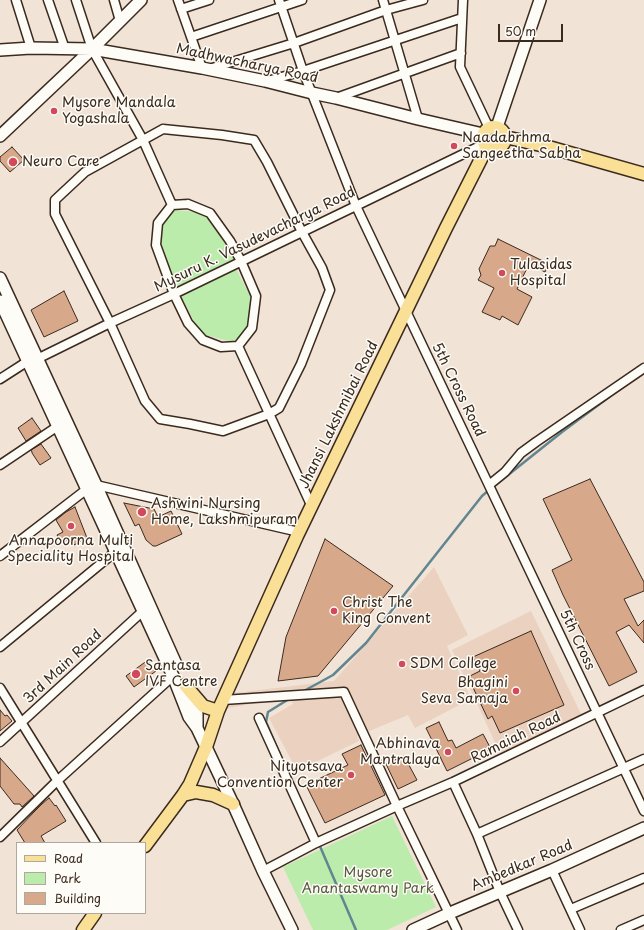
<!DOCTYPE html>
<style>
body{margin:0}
#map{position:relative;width:644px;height:930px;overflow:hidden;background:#f2e3d7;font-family:"Playpen Sans",sans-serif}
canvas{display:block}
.legend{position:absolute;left:16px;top:842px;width:130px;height:72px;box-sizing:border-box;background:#fdfcf7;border:1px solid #afa8a0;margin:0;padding:5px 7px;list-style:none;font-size:12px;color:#3b2a1e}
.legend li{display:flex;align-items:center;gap:8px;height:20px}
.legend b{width:20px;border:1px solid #afa8a0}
.scale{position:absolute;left:498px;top:24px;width:65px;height:18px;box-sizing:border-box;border:2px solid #3b2a1e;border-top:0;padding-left:5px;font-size:12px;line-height:14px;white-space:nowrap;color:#3b2a1e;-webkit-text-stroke:3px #fdfcf7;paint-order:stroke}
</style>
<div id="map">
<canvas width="644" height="930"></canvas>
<ul class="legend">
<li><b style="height:5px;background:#fadf96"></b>Road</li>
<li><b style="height:11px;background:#bbecab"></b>Park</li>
<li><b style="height:11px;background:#d8a88b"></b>Building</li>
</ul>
<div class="scale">50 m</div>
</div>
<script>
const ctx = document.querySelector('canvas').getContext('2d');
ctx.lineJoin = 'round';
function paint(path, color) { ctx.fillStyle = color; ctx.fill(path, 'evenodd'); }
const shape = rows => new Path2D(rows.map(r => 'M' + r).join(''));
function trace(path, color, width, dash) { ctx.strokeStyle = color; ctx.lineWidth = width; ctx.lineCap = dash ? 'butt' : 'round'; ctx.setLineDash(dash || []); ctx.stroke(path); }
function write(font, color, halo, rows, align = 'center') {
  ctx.font = font + ' "Playpen Sans",sans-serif'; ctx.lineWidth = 3; ctx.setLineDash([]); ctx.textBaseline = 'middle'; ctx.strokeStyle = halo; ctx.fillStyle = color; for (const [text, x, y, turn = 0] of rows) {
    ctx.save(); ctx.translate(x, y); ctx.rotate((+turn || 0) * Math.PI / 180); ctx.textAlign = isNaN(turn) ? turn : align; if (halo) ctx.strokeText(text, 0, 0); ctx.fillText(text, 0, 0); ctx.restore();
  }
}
paint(shape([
 [434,567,468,635,447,646,471,699,415,728,408,715,357,736,359,741,297,771,269,718,293,704,290,697,228,708,235,693,334,681],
 [531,611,582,716,500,753,452,650]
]), '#ead1c0');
paint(shape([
 [174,210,195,212,211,220,234,259,176,287,161,245,162,227],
 [236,269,250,296,250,312,248,331,232,342,206,335,197,327,181,296],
 [392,816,436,907,387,930,313,930,283,867]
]), '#bbecab');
trace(shape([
 [493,487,562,432,620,389],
 [302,692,333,675,366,643,482,496,489,490],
 [281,757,266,722,268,712,289,699],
 [319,844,356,930]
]), '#618690', 2.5);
const building = shape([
 [12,147,24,160,10,172,0,161,0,157,12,147],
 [498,239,549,264,545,272,529,264,517,289,532,297,518,325,502,316,500,320,482,312,494,288,478,280,481,275,479,269,490,246,495,246,498,239],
 [64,291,78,321,44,337,31,310,64,291],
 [32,418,41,431,26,441,18,428,32,418],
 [41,444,51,458,40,465,32,453,32,452,31,450,41,444],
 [590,479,644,582,644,591,624,599,638,626,644,620,644,643,629,625,616,632,637,672,609,686,563,595,552,570,572,560,543,499,590,479],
 [124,503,154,509,158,517,171,511,182,534,156,546,153,546,146,540,139,524,135,526,124,503],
 [75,507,87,538,74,545,70,539,61,543,57,535,63,532,56,520,66,512,75,507],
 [325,539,393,586,318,676,278,681,286,637,325,539],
 [531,631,564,705,500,733,492,716,488,719,468,677,480,671,473,657,531,631],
 [148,660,156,671,134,687,126,676,148,660],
 [0,710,5,716,7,715,12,721,0,731,0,710],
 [439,722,448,741,452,740,456,748,483,734,491,749,447,771,426,728,439,722],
 [361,745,385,795,325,823,306,785,348,765,342,754,361,745],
 [404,756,417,780,398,789,386,764,404,756],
 [0,758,34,796,22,807,20,804,14,804,0,786,0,758],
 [49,798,55,806,56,805,66,821,41,836,45,843,25,843,17,830,34,812,42,804,49,798]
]);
paint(building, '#d8a88b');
trace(building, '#3b2a1e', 1);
const street = shape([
 [16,0,31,48],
 [48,0,65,49],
 [76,0,92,49,143,140,172,205],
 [114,0,120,21],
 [178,0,202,68],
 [279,0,303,71,356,206,644,811],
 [383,0,418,119],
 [463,0,460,67,489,128],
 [181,9,209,0],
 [191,37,302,0],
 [209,69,294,43,386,10,423,0],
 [267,81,303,71,462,18],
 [336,98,461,53],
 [163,129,222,135,254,140,267,162,302,232,322,268,330,290,301,364,279,408,269,414,223,431,190,424,160,419,145,401,110,323,55,214,55,200,85,172,163,129],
 [188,204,210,213,230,241,241,261,256,296,252,328,238,346,221,347,203,340,188,323,174,294,156,245,158,223,172,205,188,204],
 [238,346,312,507],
 [0,379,28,361,37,359,110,323,174,294,484,144],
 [0,465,58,426],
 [489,485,505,472,521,453,536,442,644,368],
 [0,556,87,489,96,485,299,532],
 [0,647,115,552],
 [0,688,96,843],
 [223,700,344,692,397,806,457,930],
 [259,718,316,843],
 [0,742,143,611],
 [453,782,477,834,500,892,518,930],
 [477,834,644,759],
 [0,837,57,781,173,676],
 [552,870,580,930],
 [263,871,316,843,397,806,453,782,644,690],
 [571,909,644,878],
 [621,930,644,920]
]);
const secondary = shape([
 [0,50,31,48,92,49,202,68,265,81,312,93,336,98,418,119,483,134],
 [497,127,540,0],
 [0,136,92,49,141,0],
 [0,278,96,485,176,664],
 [0,301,173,676,189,717,197,728,233,804,263,871,292,930],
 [186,689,197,714,197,728],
 [413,930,450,913,552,870,644,828]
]);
const primary = shape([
 '483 138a11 11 0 1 1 22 0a11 11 0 1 1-22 0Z',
 [505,137,545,146,644,174],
 [185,685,203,706,218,711],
 [183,795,196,792,213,795,233,804],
 [145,846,183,795,190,784,206,747,218,711,297,536,446,228,487,147],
 [83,930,95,913]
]);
trace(street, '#3b2a1e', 11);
trace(secondary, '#3b2a1e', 14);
trace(primary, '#3b2a1e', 15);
trace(street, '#fdfcf7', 8);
trace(secondary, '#fdfcf7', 11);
trace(primary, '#fadf96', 12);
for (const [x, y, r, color] of [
 [54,111,4,"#d1495b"],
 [454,146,4,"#d1495b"],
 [13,162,5,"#d1495b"],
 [502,273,4,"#d1495b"],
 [142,512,5,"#d1495b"],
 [71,526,4,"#d1495b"],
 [334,611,4,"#d1495b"],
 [402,664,4,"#d1495b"],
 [136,674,5,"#d1495b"],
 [516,691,4,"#d1495b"],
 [448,752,4,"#d1495b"],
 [351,775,4,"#d1495b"]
]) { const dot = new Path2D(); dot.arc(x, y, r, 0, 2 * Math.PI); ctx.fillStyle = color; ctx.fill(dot); trace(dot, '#fdfcf7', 1.5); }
write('14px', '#3b2a1e', '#fdfcf7', [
 ["Madhwacharya Road",247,64,12],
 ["Mysuru K. Vasudevacharya Road",255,240,-26],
 ["5th Cross Road",458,390,64],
 ["Jhansi Lakshmibai Road",339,415,-64],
 ["5th Cross",577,640,65],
 ["3rd Main Road",63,667,-43],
 ["Ramaiah Road",516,738,-26],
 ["Ambedkar Road",522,866,-23]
]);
write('14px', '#3b2a1e', '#fdfcf7', [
 ["Mysore Mandala",62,103],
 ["Yogashala",62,119],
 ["Naadabrhma",462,138],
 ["Sangeetha Sabha",462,154],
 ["Neuro Care",22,162],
 ["Tulasidas",510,265],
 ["Hospital",510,281],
 ["Ashwini Nursing",151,504],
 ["Home, Lakshmipuram",151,520],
 ["Annapoorna Multi",71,541,"center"],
 ["Speciality Hospital",71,557,"center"],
 ["Christ The",342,603],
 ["King Convent",342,619],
 ["SDM College",410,664],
 ["Santasa",145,666],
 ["IVF Centre",145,682],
 ["Bhagini",508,683,"right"],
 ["Seva Samaja",508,699,"right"],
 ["Abhinava",440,744,"right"],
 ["Mantralaya",440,760,"right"],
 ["Nityotsava",343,767,"right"],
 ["Convention Center",343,783,"right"]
], 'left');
write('14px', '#5b5a41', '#fdfcf7', [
 ["Mysore",368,873],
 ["Anantaswamy Park",368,889]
]);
</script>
